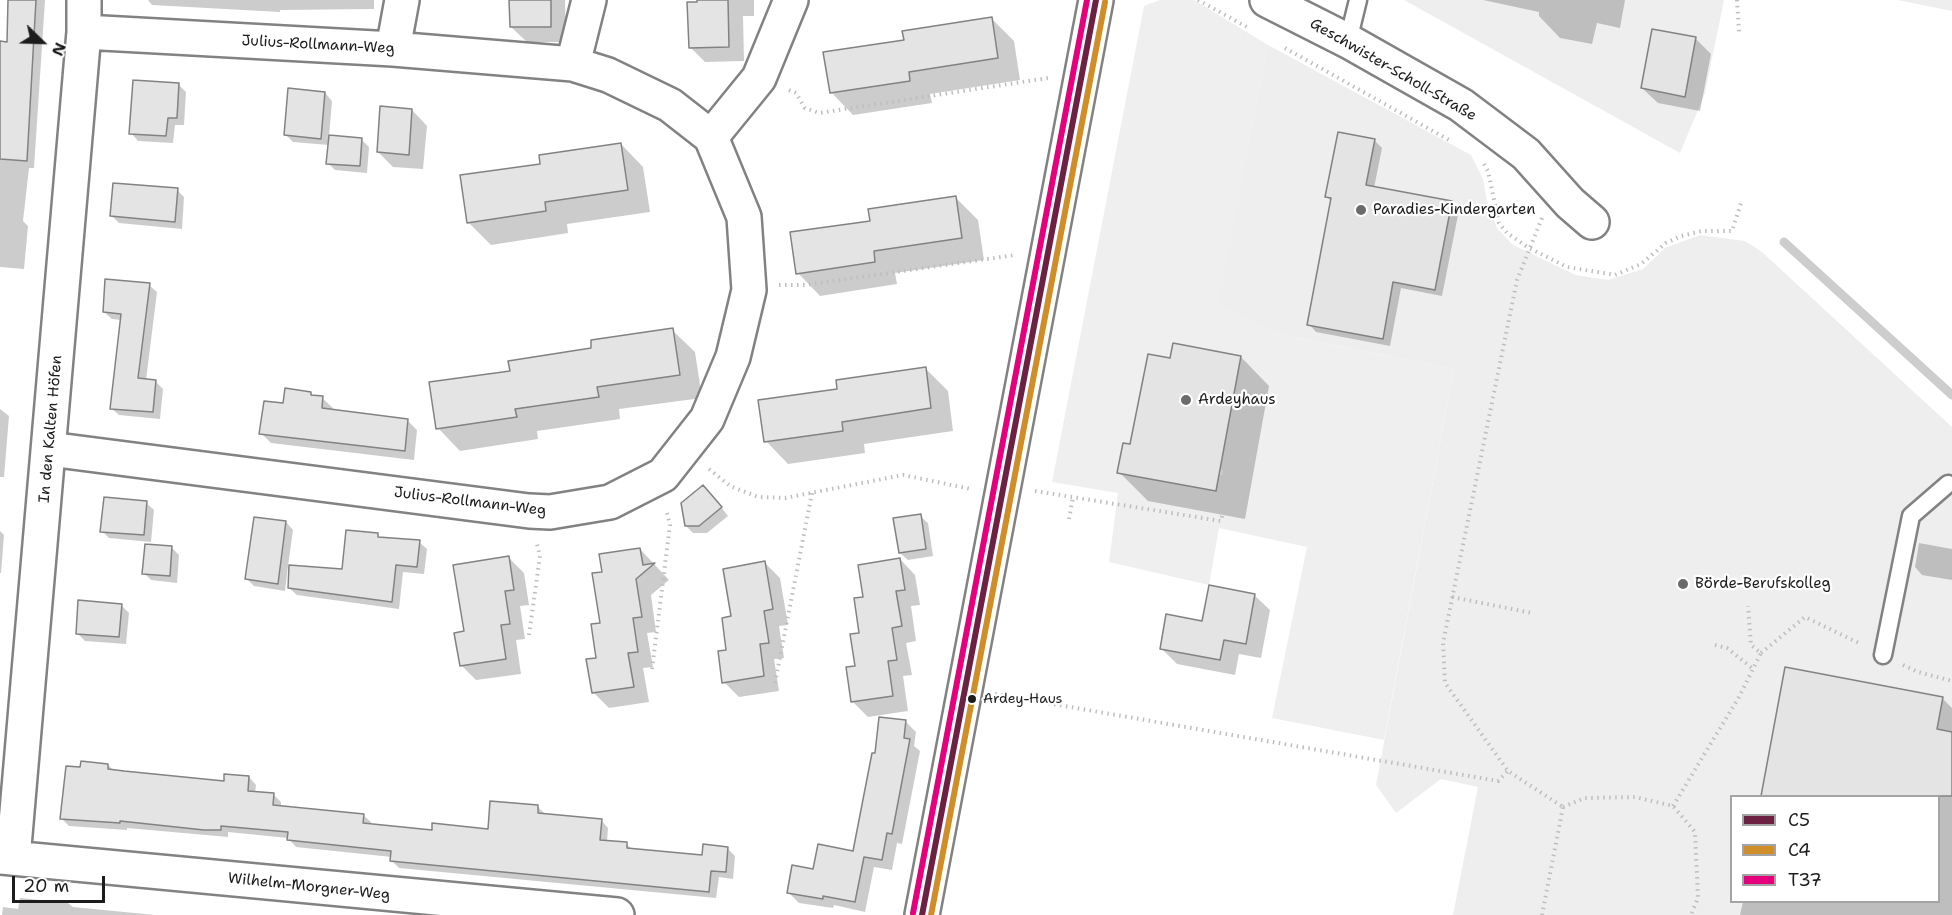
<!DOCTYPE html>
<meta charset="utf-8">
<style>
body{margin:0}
#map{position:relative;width:1952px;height:915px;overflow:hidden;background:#fff;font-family:"Shantell Sans",sans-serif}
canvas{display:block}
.legend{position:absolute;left:1730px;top:795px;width:210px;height:108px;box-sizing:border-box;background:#fff;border:2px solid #a4a4a4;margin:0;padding:8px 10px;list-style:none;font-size:18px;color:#1c1c1c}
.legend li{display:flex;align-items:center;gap:12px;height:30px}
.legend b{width:30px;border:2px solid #a4a4a4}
.north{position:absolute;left:12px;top:12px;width:60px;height:60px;-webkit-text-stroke:4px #fff;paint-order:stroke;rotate:113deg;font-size:16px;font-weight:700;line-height:24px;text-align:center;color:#1c1c1c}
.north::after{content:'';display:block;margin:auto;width:21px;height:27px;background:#1c1c1c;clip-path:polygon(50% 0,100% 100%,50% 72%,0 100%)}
.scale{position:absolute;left:12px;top:876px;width:93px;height:27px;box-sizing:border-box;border:3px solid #1c1c1c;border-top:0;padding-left:8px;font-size:18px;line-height:21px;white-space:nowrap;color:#1c1c1c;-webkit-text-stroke:4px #fff;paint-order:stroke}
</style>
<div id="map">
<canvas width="1952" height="915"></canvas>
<ul class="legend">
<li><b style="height:8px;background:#6c2142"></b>C5</li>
<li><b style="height:8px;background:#d08e29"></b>C4</li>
<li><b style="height:8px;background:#e5007d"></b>T37</li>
</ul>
<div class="north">N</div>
<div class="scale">20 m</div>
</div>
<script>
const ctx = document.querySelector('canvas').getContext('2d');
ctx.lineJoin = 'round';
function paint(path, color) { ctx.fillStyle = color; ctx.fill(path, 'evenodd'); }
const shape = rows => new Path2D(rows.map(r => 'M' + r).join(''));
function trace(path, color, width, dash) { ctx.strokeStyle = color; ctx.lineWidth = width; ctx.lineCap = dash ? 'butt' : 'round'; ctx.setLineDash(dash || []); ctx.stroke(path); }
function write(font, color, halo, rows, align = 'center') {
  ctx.font = font + ' "Shantell Sans",sans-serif'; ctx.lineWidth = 4.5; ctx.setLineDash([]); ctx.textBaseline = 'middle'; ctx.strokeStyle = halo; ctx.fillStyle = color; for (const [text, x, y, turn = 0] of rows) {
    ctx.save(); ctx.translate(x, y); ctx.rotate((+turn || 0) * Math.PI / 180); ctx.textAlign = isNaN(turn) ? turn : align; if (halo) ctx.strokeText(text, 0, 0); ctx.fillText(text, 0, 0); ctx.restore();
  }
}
paint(shape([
 [1404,0,1724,0,1705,93,1680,153],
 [1898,0,1952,0,1952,11],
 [1268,45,1471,155,1483,179,1487,201,1497,228,1513,245,1576,275,1608,280,1643,269,1665,248,1700,235,1745,241,1762,252,1952,427,1952,915,1453,915,1478,787,1441,779,1396,813,1376,785,1454,369,1281,335,1218,304],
 [1732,796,1938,796,1938,902,1732,902]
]), '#eee');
paint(shape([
 [1160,0,1194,0,1268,45,1219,304,1281,335,1454,369,1384,740,1272,718,1307,547,1219,528,1209,585,1109,562,1118,493,1052,482,1144,6],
 [1173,343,1241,356,1220,469,1223,470,1222,475,1220,475,1216,491,1118,473,1130,444,1148,354,1170,358]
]), '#efefef');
paint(shape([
 [10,0,45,0,34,168,29,168,23,221,28,226,24,269,0,267,0,42,9,43],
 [148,0,374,0,374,9,280,10,280,12,152,5],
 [511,0,565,0,566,42,527,42,511,27],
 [699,0,754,0,754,16,743,16,744,61,705,62,690,47],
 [1483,0,1625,0,1620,28,1597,23,1592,44,1560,38,1539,16,1539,12],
 [992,19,1014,41,1020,80,930,94,932,103,853,115,831,92,905,41],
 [1696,39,1711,54,1700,111,1658,103,1642,88],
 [179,85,186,92,184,125,175,125,173,143,138,141,131,133],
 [325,93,332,101,329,137,361,139,369,147,367,173,335,170,328,163,329,145,293,142,286,135],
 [412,110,427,126,423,169,393,167,378,152],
 [1374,140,1382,148,1374,188,1451,203,1459,210,1442,296,1401,288,1390,346,1316,332,1309,324,1332,202,1327,197],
 [621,144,643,167,650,212,567,224,568,233,491,245,468,222,542,165],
 [177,190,184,197,182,229,119,223,112,216],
 [955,197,978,220,984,260,895,273,897,284,820,296,798,273,871,222],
 [149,285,157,292,146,380,155,381,163,389,160,419,119,415,111,408,121,320,112,319,104,312],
 [672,330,695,352,702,398,619,409,620,419,537,431,538,439,460,451,438,428,511,372],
 [1241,357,1269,386,1245,519,1148,501,1119,472,1171,360],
 [925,368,948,391,953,431,864,444,865,453,788,464,766,441,839,390],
 [311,393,314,397,322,398,333,408,332,411,407,420,417,430,414,460,271,443,261,433],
 [0,409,9,416,4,477,0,477],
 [711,494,728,516,707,533,693,533,686,526],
 [146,503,154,510,151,542,109,538,102,531],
 [920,516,928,523,933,556,908,560,900,553],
 [286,522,293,530,288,566,343,571,377,535,381,539,419,542,427,549,424,574,403,572,399,609,297,595,289,588,291,566,288,566,285,591,254,586,247,579],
 [0,531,4,535,1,573,0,573],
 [1919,543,1952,549,1952,580,1922,575,1915,567],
 [172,548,179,555,177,583,151,580,144,573],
 [640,549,669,580,651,595,656,632,647,633,653,667,643,668,649,702,609,708,593,692,602,624,603,573],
 [509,558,524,573,529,605,520,606,525,639,516,640,521,674,476,680,461,665,466,633],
 [900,559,915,575,920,605,911,606,916,641,906,643,912,675,903,676,908,711,868,717,853,702,865,598],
 [765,563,780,578,788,625,779,626,784,658,774,659,779,691,739,697,724,682,732,618],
 [1254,595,1270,610,1261,658,1239,654,1235,675,1177,664,1161,648],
 [121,605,129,613,126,644,85,641,77,633],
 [1787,669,1942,698,1952,708,1952,915,1740,915,1743,902,1938,902,1938,796,1763,796],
 [905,721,916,732,914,746,920,751,902,844,897,843,892,870,874,867,865,912,834,905,833,908,799,903,789,893,815,870,854,852,877,755],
 [108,765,114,771,225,782,249,777,256,785,255,793,274,795,281,802,281,807,363,815,371,822,371,825,433,831,489,831,538,807,546,815,601,820,608,828,607,842,626,844,633,850,703,857,727,848,735,856,733,879,719,877,716,898,399,868,392,861,392,857,296,847,288,838,228,832,228,837,127,828,127,830,69,826,61,818,82,769],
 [20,898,68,903,73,907,155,915,2,915,3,907,18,909]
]), '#0003');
trace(shape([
 [1784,242,1952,395]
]), '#cdcdcd', 9);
const building = shape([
 [8,0,36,0,27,161,0,159,0,41,7,42,8,0],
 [509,0,551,0,551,27,510,27,509,0],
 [697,0,728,0,729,47,689,48,687,2,697,2,697,0],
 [992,17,998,58,909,72,910,81,830,93,823,52,904,40,902,31,992,17],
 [1652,29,1696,37,1685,97,1641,88,1652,29],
 [133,80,179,83,177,118,168,118,166,136,129,134,133,80],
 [288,88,325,92,321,139,284,135,288,88],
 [380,106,412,109,409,155,377,152,380,106],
 [1338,132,1375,139,1366,185,1452,201,1435,290,1393,282,1383,339,1307,325,1331,198,1325,197,1338,132],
 [329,135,362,138,360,166,326,164,329,135],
 [621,143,628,190,545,202,546,211,467,223,460,175,540,164,539,155,621,143],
 [113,183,178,188,175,222,110,216,113,183],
 [956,196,962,238,874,251,875,262,796,274,790,232,870,221,868,209,956,196],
 [105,279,150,283,138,378,156,380,153,412,110,409,121,314,103,312,105,279],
 [673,328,680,375,597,387,599,397,515,409,517,417,436,429,429,382,510,371,508,361,591,348,591,340,673,328],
 [1173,343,1241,356,1216,491,1117,473,1123,443,1130,444,1148,354,1170,358,1173,343],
 [926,367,931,408,842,422,843,431,764,442,758,400,837,389,836,380,926,367],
 [285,388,311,392,311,395,323,396,322,408,408,419,405,451,259,434,264,401,283,403,285,388],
 [703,485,722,507,699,526,685,526,681,503,703,485],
 [104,497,147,501,144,535,100,532,104,497],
 [921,514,926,549,899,553,893,518,921,514],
 [254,517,286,521,278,584,245,579,254,517],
 [346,530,378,533,378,537,420,540,417,567,396,565,392,602,288,588,289,565,342,569,346,530],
 [145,544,172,546,170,576,142,574,145,544],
 [640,548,643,565,655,563,636,579,642,617,633,618,638,652,628,653,634,687,592,693,586,659,596,658,591,624,600,623,592,573,602,572,599,554,640,548],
 [509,556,514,590,505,591,510,624,501,625,506,659,460,666,454,633,464,631,453,565,509,556],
 [900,558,905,590,896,591,902,626,892,628,897,660,888,661,893,696,851,702,846,667,855,666,850,634,859,633,854,598,863,597,858,565,900,558],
 [765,561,773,609,764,611,769,643,760,644,764,676,722,683,718,651,726,650,722,618,731,616,723,569,765,561],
 [1209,585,1255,594,1246,644,1224,640,1220,660,1160,649,1166,614,1202,621,1209,585],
 [78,600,122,604,119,637,76,634,78,600],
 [1785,667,1943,697,1937,729,1952,732,1952,796,1761,796,1785,667],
 [879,717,906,720,904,738,910,739,892,834,887,833,882,860,864,857,855,902,823,896,823,899,787,893,792,865,813,869,818,844,853,851,872,753,875,753,879,717],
 [81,761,108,764,108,769,124,771,224,781,224,774,249,776,248,791,274,793,273,805,364,814,363,823,432,830,432,823,488,829,490,801,538,805,538,813,602,819,600,840,627,842,627,848,702,855,703,844,728,847,726,872,711,871,709,892,390,861,391,851,287,840,288,832,221,826,221,830,204,830,120,821,120,823,60,819,66,766,80,767,81,761]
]);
paint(building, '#e4e4e4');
trace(building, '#828282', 1.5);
const lane = shape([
 [1348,41,1358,0],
 [1883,655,1911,516,1948,484]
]);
const street = shape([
 [1267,0,1348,41,1461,105,1526,154,1570,203,1592,222],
 [393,49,402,0],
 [573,64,589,0],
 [711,137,759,78,791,0],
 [49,449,529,511,550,512,610,502,663,475,707,419,733,357,749,290,744,217,711,137,670,105,608,75,573,64,393,49,84,32],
 [0,857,617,915],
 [13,858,84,32,84,0]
]);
const secondary = shape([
 [922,915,1096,0]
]);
trace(lane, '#828282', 21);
trace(street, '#828282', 38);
trace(secondary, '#828282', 38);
trace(shape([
 [1198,0,1247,27],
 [1737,0,1739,32],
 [1285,48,1449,140],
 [789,90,796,93,805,108,819,113,1048,78],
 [1484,164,1488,171,1499,223,1507,233,1529,248,1567,267,1615,275,1641,264,1666,243,1681,236,1702,231,1732,231,1742,200],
 [1542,218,1517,280,1443,643,1445,683,1508,771,1563,807],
 [779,285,805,285,1015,255],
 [709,469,730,486,758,497,785,498,903,475,971,489],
 [1035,491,1221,521,1235,460,1222,458],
 [1069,519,1073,497],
 [1452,597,1532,613],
 [529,635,540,556,537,544],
 [1715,645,1727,648,1752,668],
 [1761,653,1805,617,1861,644],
 [1903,665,1918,672,1952,681],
 [652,669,670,525,666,509],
 [775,683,812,493],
 [995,694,1498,781,1508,771],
 [1673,806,1739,697,1761,653,1751,645,1748,606],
 [1563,807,1585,798,1635,797,1673,806,1695,832,1698,898,1691,915],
 [1542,915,1563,807]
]), '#bebebe', 4, [1.5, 4.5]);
trace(lane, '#fff', 16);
trace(street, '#fff', 33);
trace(secondary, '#fff', 33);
trace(shape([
 [922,915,1096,0]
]), '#6c2142', 6);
trace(shape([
 [931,915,1105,2]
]), '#d08e29', 6);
trace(shape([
 [913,913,1087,0]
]), '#e5007d', 6);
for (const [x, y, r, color] of [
 [1361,210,6,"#6b6b6b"],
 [1186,400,6,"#6b6b6b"],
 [1683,584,6,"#6b6b6b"],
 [972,699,5,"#1c1c1c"]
]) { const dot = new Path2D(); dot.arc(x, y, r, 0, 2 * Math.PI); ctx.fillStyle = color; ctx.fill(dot); trace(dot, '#fff', 2); }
write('14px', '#1c1c1c', '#fff', [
 ["Ardey-Haus",983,699]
], 'left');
write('15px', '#1c1c1c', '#fff', [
 ["Julius-Rollmann-Weg",318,45,3],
 ["Geschwister-Scholl-Straße",1393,70,30],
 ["In den Kalten Höfen",51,429,-85],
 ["Julius-Rollmann-Weg",470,502,7],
 ["Wilhelm-Morgner-Weg",309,887,6]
]);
write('15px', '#1c1c1c', '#fff', [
 ["Paradies-Kindergarten",1373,210],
 ["Ardeyhaus",1198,400],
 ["Börde-Berufskolleg",1695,584]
], 'left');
</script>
